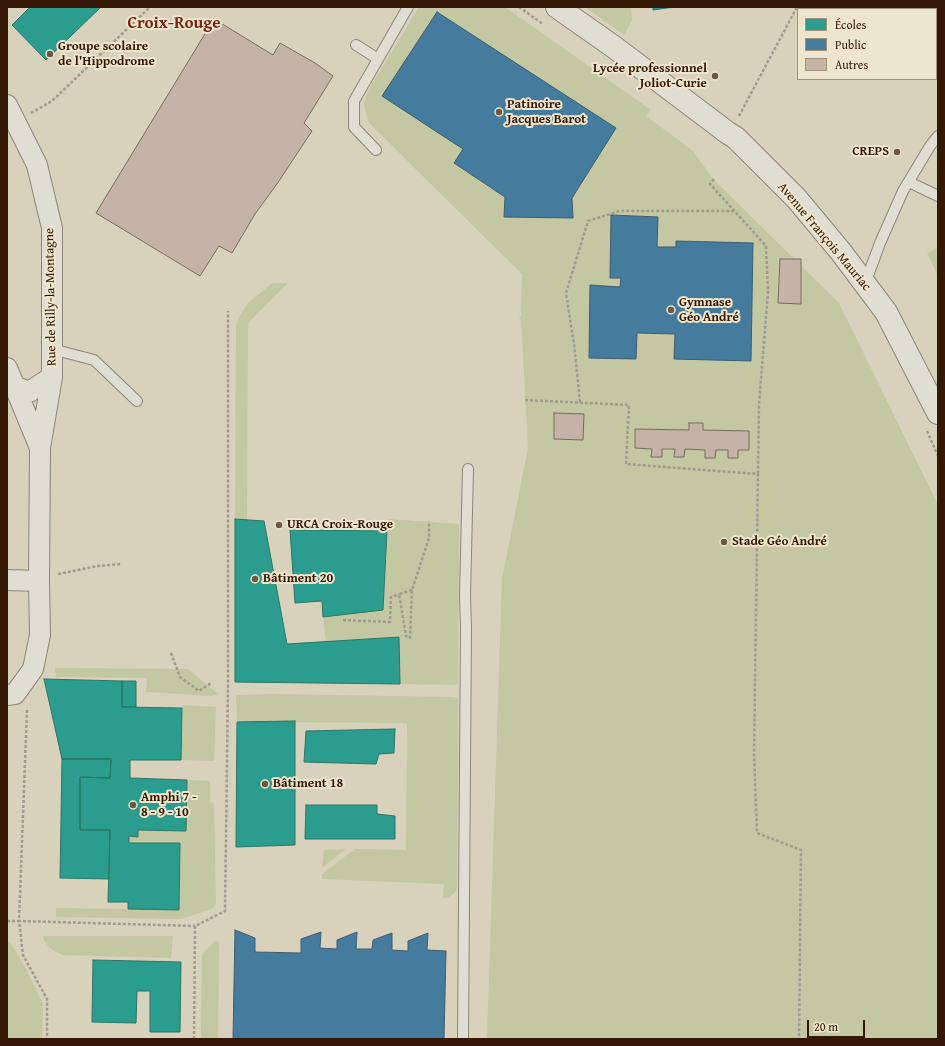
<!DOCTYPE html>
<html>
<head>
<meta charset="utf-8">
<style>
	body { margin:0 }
	#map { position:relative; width:945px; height:1046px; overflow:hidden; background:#d8d1bc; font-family:"Gentium Book Plus",serif }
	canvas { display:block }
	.frame { position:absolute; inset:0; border:8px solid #341705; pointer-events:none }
	.legend { position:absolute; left:797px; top:8px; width:140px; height:72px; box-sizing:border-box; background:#ede5cc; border:1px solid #a3937c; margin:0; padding:5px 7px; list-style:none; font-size:12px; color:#341705 }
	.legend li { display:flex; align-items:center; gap:8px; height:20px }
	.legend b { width:20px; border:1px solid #a3937c }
	.scale { position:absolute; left:807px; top:1020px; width:58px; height:18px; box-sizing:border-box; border:2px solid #341705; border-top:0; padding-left:5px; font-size:12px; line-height:14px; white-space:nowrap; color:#341705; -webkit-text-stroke:3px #ede5cc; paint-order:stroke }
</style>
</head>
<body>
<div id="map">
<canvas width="945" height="1046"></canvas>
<div class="frame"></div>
<ul class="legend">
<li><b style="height:11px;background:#2a9d8f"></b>Écoles</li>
<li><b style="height:11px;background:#457b9d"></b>Public</li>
<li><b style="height:11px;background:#c5b3a8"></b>Autres</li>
</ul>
<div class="scale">20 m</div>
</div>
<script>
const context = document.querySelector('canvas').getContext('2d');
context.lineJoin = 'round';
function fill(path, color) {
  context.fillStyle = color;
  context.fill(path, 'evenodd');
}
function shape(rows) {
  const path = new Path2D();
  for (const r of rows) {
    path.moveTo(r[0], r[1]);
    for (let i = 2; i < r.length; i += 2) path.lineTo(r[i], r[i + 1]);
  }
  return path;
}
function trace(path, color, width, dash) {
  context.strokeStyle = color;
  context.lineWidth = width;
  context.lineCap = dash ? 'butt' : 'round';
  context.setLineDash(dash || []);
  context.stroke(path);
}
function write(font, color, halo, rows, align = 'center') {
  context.font = font + ' "Gentium Book Plus",serif';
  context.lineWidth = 4;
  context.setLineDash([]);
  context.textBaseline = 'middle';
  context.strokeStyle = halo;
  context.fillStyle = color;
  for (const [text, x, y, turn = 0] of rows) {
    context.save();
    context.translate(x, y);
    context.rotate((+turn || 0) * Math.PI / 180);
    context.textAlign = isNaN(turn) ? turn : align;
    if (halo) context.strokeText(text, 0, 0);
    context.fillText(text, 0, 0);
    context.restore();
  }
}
fill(shape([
	[419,7,505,7,651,110,646,116,692,150,714,180,839,303,938,505,938,1039,487,1039,502,579,528,448,521,320,519,318,521,316,522,274,369,123,365,110,364,102,369,89],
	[585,7,631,7,632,20,624,35],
	[937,248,938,249,938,276,927,253],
	[272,283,288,283,253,318,249,323,248,331,247,519,235,519,236,325,240,315,248,303],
	[388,519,459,524,458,683,455,685,400,684,399,637,326,641,323,617,383,610],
	[55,668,188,669,218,694,211,696,146,692,147,678,56,677],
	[273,694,454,697,458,699,457,887,456,891,452,895,447,898,443,898,444,884,322,879,322,874,355,849,406,850,407,723,237,722,236,695],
	[182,705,216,707,214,761,181,760],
	[187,780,210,781,210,802,213,803,214,802,216,904,212,909,181,919,56,917,56,908,179,910,180,844,129,843,129,836,138,837,138,830,185,831],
	[346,849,322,868,324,850],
	[43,936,173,936,171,958,63,955,54,951,48,946,43,939],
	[7,940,12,945,27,971,42,1002,43,1012,42,1039,7,1039],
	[216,940,219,943,218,1039,201,1039,202,954]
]), '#c3c7a2');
const schools = shape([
	[30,7,101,7,46,60,12,25,30,7],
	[653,7,674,7,653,10,653,7],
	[235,519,264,521,287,644,399,637,400,684,235,682,235,519],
	[290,530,387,531,383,610,323,617,322,601,295,603,290,530],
	[44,679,122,681,122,707,182,708,181,760,130,760,130,778,187,780,186,831,138,830,138,837,129,836,129,843,180,843,179,910,128,909,128,902,108,902,110,830,80,830,80,777,110,778,111,759,62,759,44,679],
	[122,681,136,681,136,707,122,707,122,681],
	[295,721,295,845,236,847,237,722,295,721],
	[395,729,394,753,379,754,376,764,304,762,306,731,395,729],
	[62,759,111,759,110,778,80,777,80,830,110,830,109,879,60,878,62,759],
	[306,805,377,805,377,814,395,816,395,839,305,839,306,805],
	[93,960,181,962,180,1032,150,1032,150,991,137,991,136,1023,92,1022,93,960]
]);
fill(schools, '#2a9d8f');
trace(schools, '#2d7566', 1);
const public = shape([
	[437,12,616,128,572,198,573,218,504,217,505,197,454,163,463,149,382,96,437,12],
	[611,215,658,217,657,247,676,247,676,241,753,243,751,361,674,359,675,334,637,333,636,359,589,358,590,285,620,287,621,278,610,278,611,215],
	[235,930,255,938,255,952,301,953,301,939,321,932,320,948,337,949,337,940,357,932,356,949,372,949,373,940,392,933,392,950,408,951,408,941,428,933,427,950,446,951,444,1039,233,1039,235,930]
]);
fill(public, '#457b9d');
trace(public, '#405d6f', 1);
const building = shape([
	[214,19,273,55,280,43,315,63,333,76,304,123,312,131,277,184,255,214,232,253,219,246,200,276,96,213,214,19],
	[780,259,801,259,801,304,778,303,780,259],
	[554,413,584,414,583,440,554,439,554,413],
	[689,423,703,423,703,430,749,431,749,450,738,450,738,458,728,458,728,450,716,450,715,458,705,458,705,450,685,449,684,457,674,457,675,449,662,449,662,457,651,457,652,449,635,448,635,429,689,430,689,423]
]);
fill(building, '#c5b3a8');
trace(building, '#766d60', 1);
const service = shape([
	[356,45,378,59],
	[376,150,354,127,354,101,408,7],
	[909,182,938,196],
	[863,283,869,273,880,243,903,191,930,146,938,136],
	[52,349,94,360,137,401],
	[463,1039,466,628,465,596,468,469]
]);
const minor = shape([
	[7,105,37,165,52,228,52,377,40,448,39,581,7,580],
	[7,368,40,448],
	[14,386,29,392,52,377],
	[7,695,15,694,33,669,40,635,39,581]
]);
const tertiary = shape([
	[557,7,614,47,728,133,736,138,796,198,841,252,886,312,938,413]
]);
trace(service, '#8d8678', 12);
trace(minor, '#8d8678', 22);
trace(tertiary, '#8d8678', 24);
trace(shape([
	[519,7,543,24],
	[31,113,52,101,150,7],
	[739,116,797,7],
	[714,179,710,184,766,246,768,292,759,404,758,474],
	[525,400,629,405,626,464,758,474,754,754,757,833,801,850,799,1039],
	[580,402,574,344,566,293,588,221,620,211,734,211],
	[927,431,938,456],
	[58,574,98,566,121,564],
	[412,590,399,594,406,636,410,638,412,590,429,538,429,521],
	[343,620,390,622,391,597,399,594],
	[171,653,180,677,199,691,211,683],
	[27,710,19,921,195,926],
	[7,921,19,921,23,955,47,999,47,1039],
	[194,1039,195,926,225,911,228,688,228,311]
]), '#a09b91', 2.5, [3, 2]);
trace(service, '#e0ddd3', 10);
trace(minor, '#e0ddd3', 20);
trace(tertiary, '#e0ddd3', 22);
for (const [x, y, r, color] of [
	[50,54,4,"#6d5845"],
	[715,76,4,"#6d5845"],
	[499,112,4,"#6d5845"],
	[897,152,4,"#6d5845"],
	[671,310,4,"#6d5845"],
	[279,525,4,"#6d5845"],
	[724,542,4,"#6d5845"],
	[255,579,4,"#6d5845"],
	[265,784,4,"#6d5845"],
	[133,805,4,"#6d5845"]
]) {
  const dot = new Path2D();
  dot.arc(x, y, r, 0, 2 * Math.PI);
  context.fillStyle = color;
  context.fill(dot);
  trace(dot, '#ede5cc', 1.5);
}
write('bold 13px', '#341705', '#ede5cc', [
	["Groupe scolaire",58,47],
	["de l'Hippodrome",58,62],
	["Lycée professionnel",707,69,"right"],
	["Joliot-Curie",707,84,"right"],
	["Patinoire",507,105],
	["Jacques Barot",507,120],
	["CREPS",889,152,"right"],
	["Gymnase",679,303],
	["Géo André",679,318],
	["URCA Croix-Rouge",287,525],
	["Stade Géo André",732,542],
	["Bâtiment 20",263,579],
	["Bâtiment 18",273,784],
	["Amphi 7 -",141,798],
	["8 - 9 - 10",141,813]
], 'left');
write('13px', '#341705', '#ede5cc', [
	["Avenue François Mauriac",824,237,50],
	["Rue de Rilly-la-Montagne",51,297,-91]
]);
write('bold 17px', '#7a1f14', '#ede5cc', [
	["Croix-Rouge",174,24]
]);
</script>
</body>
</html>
